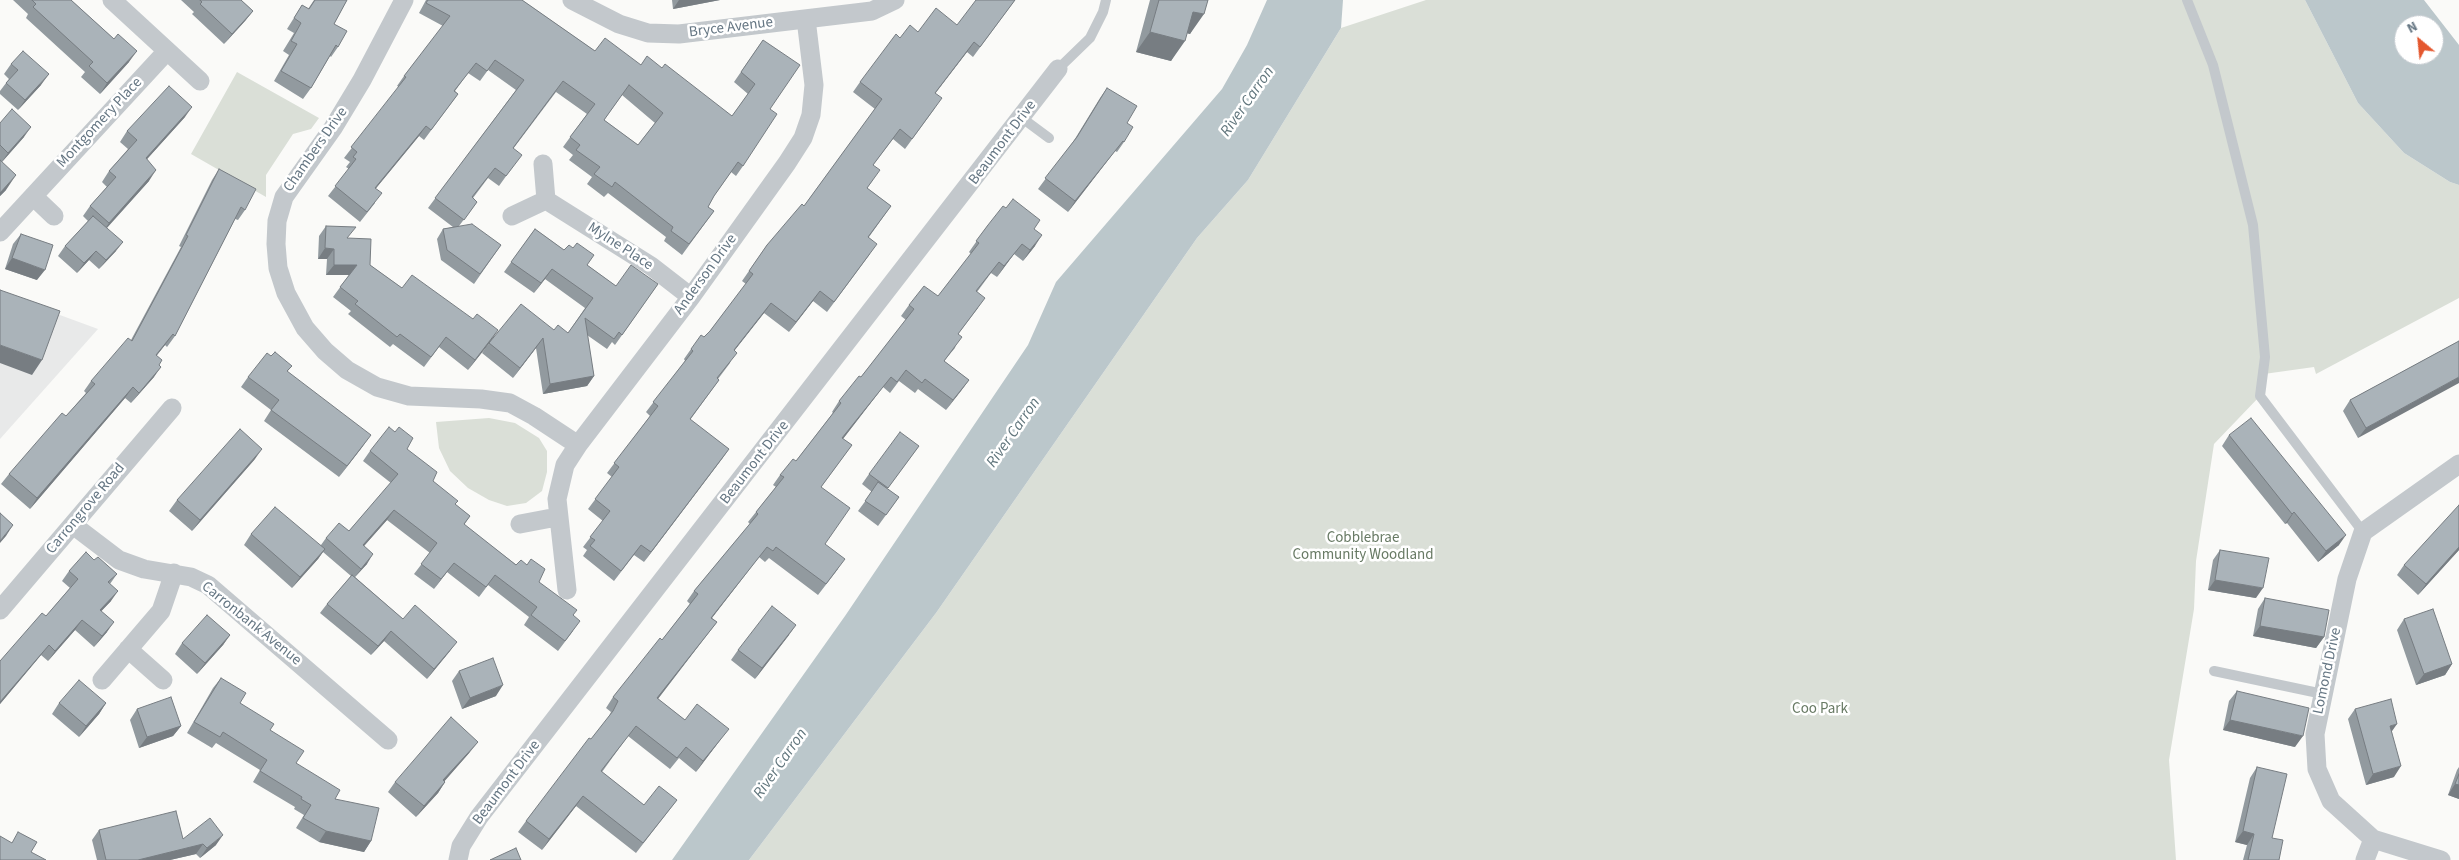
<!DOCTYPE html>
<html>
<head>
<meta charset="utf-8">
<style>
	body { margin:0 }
	#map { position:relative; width:2459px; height:860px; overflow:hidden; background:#fafaf8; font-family:"Source Sans 3",sans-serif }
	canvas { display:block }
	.north { position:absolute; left:2394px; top:15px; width:50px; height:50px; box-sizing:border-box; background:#fff; border:1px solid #c1c8cd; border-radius:50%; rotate:332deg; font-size:14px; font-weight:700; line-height:20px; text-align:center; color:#657683 }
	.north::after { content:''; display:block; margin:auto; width:18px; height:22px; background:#e4572e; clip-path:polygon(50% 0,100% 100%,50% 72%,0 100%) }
</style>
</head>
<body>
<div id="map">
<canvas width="2459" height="860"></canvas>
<div class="north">N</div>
</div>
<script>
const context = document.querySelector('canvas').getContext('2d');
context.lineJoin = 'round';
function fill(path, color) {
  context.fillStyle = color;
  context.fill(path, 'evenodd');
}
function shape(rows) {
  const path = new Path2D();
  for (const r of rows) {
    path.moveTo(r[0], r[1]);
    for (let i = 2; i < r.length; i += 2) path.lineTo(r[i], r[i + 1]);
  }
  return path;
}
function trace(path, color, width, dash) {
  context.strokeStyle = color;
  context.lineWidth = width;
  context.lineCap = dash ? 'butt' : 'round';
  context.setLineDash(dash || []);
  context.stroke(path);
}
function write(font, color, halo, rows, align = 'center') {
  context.font = font + ' "Source Sans 3",sans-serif';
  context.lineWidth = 5;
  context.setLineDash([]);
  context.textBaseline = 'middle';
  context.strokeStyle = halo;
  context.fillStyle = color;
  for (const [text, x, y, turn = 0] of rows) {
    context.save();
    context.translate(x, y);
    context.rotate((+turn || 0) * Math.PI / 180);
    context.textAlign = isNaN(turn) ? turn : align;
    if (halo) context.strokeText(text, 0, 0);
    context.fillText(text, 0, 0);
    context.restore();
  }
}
fill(shape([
	[0,293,98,329,0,439]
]), '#e8e9e9');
fill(shape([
	[1426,0,2305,0,2358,103,2404,153,2450,182,2459,185,2459,298,2316,374,2314,367,2264,374,2260,396,2214,444,2196,561,2194,609,2169,760,2176,860,749,860,936,613,1197,238,1248,180,1341,28],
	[237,72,319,118,311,129,293,134,266,175,266,197,191,154],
	[489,418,515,423,539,438,547,451,547,472,542,491,526,503,507,506,489,500,468,488,450,471,439,448,436,422]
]), '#dadfd7');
fill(shape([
	[1267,0,1343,0,1341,28,1248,180,1197,238,936,613,749,860,672,860,845,616,1028,345,1056,282,1222,89,1247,45],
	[2305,0,2424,0,2459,45,2459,185,2450,182,2404,153,2358,103],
	[2404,25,2434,25,2434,55,2404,55]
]), '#bbc7cb');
trace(shape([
	[2187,0,2213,65,2253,225,2265,357,2260,396,2363,532],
	[1058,69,1090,38,1103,12,1106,0],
	[1022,118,1049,138],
	[2214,671,2323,694]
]), '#c3c8cc', 10);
trace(shape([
	[112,0,200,81],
	[404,0,362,80,333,128,284,197,277,221,276,244,278,268,286,293,305,328,325,351,347,370,377,387,409,396,481,399,510,403,534,416,578,445],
	[572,0,619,24,648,33,679,34,872,11,895,0],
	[33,196,54,216],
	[546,200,651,266,691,297],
	[512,216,546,200,543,164],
	[0,232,167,51],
	[520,524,557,517],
	[73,525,119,560,144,569,191,577,208,585,388,740],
	[567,590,557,499,565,465,578,445,691,297,787,163,803,138,811,115,814,85,806,19],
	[0,610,172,408],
	[128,649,163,680],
	[102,680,161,611,174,573],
	[458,860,461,846,479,817,1058,69],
	[2365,860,2373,839],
	[2441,860,2373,839,2331,801,2317,769,2315,734,2347,579,2363,532,2459,464]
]), '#c3c8cc', 19);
fill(shape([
	[13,0,71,0,114,39,129,62,100,94,81,77,85,72,26,18,28,14],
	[181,0,241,0,253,11,245,21,224,44,192,14,194,12],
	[314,0,347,0,334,24,338,47,331,57,330,56,311,88,303,99,274,81,289,55,283,51,294,33,287,29,302,5,308,9],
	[426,0,522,0,595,51,641,65,662,68,732,116,748,94,734,82,763,40,770,109,743,166,736,176,731,172,714,196,708,207,714,211,682,255,664,241,666,237,608,193,604,197,587,184,592,177,569,160,573,155,563,147,587,114,556,92,513,149,514,165,499,186,488,178,473,198,477,202,459,226,501,245,474,284,441,260,437,239,443,229,453,227,428,208,516,90,488,70,480,81,468,73,455,91,458,94,424,140,419,136,376,188,375,203,360,222,328,196,349,169,346,167,350,162,344,158,399,87,397,86,404,76,443,26,419,13],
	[622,95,655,123,638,145,604,120],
	[672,0,720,0,673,9],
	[1015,0,973,57,967,52,935,93,935,108,905,149,893,139,873,165,873,180,867,188,891,206,869,237,870,254,827,312,813,301,789,332,764,313,734,351,730,363,718,379,719,380,690,420,729,449,644,562,634,555,614,581,583,556,587,550,583,547,603,521,588,509,612,477,607,473,650,416,646,412,685,361,684,359,691,349,710,331,746,284,742,281,767,245,804,206,875,109,853,92,860,82,900,38,918,32,957,25],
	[1150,0,1208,0,1190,34,1187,33,1171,61,1136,52],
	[11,64,41,85,18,110,0,94,0,91,9,79,4,74],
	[1107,88,1127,123,1124,142,1117,152,1115,151,1068,212,1038,189,1073,142,1100,98],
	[185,117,147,159,149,181,107,228,116,251,99,269,89,260,77,273,58,256,65,246,88,221,83,216,90,206,107,187,102,182,109,171,128,149,120,142,127,131],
	[0,123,24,137,2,162,6,190,0,196],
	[219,169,245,210,238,220,235,219,175,336,167,347,165,345,157,355,154,377,131,403,125,398,30,509,1,484,9,474,66,416,86,393,84,391,91,381,131,340,181,247,179,246,212,180],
	[988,225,1034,229,1035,246,1023,261,1014,254,997,277,991,273,977,292,978,308,958,334,955,348,944,361,969,380,946,410,918,389,915,393,899,381,890,393,883,387,843,439,852,445,821,487,825,544,838,569,818,595,769,558,765,562,759,557,712,618,717,622,658,699,685,720,721,739,696,772,679,758,670,769,628,736,602,772,644,805,677,800,636,853,576,806,542,850,518,832,526,821,608,718,611,712,606,708,613,697,662,640,690,604,687,601,694,591,750,524,748,522,776,487,773,485,780,475,796,461,833,413,832,412,839,401,861,377,906,320,901,316,909,305,938,296,971,254,969,252],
	[326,226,347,238,370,265,402,288,491,341,468,370,439,347,424,367,393,344,390,347,348,314,351,311,333,297,349,275,326,275,327,259,318,259,319,236],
	[535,229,564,250,587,265,616,286,658,284,615,345,612,342,607,349,587,335,594,376,587,386,543,394,536,348,513,378,482,353,489,343,554,330,568,333,585,308,545,279,534,293,504,272],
	[21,234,37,280,5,269,13,244],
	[2459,341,2358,438,2343,411,2350,400],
	[271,356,292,366,287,372,363,446,339,477,264,421,271,410,241,387,248,377],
	[2229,435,2339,545,2318,562,2287,523,2285,524,2222,446],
	[919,446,887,489,899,497,878,526,858,511,872,492,862,484,869,474],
	[407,449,433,481,455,504,470,516,464,525,539,582,573,615,573,631,558,651,524,625,529,617,488,585,479,597,447,572,434,589,414,574,430,553,387,520,364,546,367,564,355,577,403,619,450,651,427,679,384,641,371,655,320,613,327,604,351,576,323,552,318,559,292,588,244,545,251,534,321,545,326,538,349,531,391,483,363,461,370,451],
	[255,459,192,531,169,511,177,500],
	[2220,550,2256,598,2208,590,2213,560],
	[2459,550,2418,595,2397,575,2404,565],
	[94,560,117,574,110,584,111,601,101,611,107,632,94,647,75,630,48,661,41,655,0,704,0,661,46,616,70,588,62,581,69,571],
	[2265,598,2324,637,2316,648,2253,636,2258,609],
	[2404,619,2452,664,2445,675,2416,685,2397,630],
	[230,635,223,645,197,674,175,654,182,643],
	[789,635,755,679,731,660,738,650],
	[459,671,496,696,462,709,452,681],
	[221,678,240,703,270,730,296,763,335,799,371,841,364,852,319,842,296,828,304,815,294,809,295,807,253,782,260,770,216,743,212,748,187,733,213,688],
	[2237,691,2295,747,2223,730,2229,701],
	[59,703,106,703,99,714,79,737,52,714],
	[137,709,181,726,173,736,139,748,130,720],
	[2355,709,2392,732,2394,777,2366,785,2348,719],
	[470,752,444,781,445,782,438,793,416,817,388,792,395,782],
	[2257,767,2272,838,2279,860,2243,860,2247,845,2235,842,2250,778],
	[2459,767,2459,799,2448,795,2457,770],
	[99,830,183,839,216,845,200,858,196,854,170,860,97,860,92,840]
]), '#929a9f');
fill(shape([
	[679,0,720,0,673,9],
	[253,11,245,21,224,44,232,34],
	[1193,12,1204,14,1190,34,1179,31],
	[1150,32,1185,41,1171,61,1136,52],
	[974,42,967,52,928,103,935,93],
	[137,51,129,62,100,94,107,83],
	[49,74,41,85,18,110,25,100],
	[192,107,185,117,139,168,146,158],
	[426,126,419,136,368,198,375,188],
	[31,127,24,137,1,163,8,153],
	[1123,141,1115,151,1068,212,1075,201],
	[156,170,149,181,102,233,109,223],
	[16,175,6,190,0,196,0,193],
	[1042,235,1035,246,1023,261,1030,250],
	[123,242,116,251,99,269,106,260],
	[1022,244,1014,254,997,277,1004,266],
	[325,248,334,249,327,259,318,259],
	[96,251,89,260,77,273,84,263],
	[12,258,45,270,37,280,5,269],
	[334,265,357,265,350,275,326,275],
	[552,269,545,279,534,293,541,283],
	[820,291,813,301,789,332,796,322],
	[771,303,764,313,727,360,734,350],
	[498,330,491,341,468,370,475,360],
	[173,334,165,345,149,365,156,355],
	[543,338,536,348,513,378,520,368],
	[0,345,42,360,32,375,0,363],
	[161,367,154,377,131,403,139,393],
	[594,376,587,386,543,394,550,384],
	[891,377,883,387,835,449,842,438],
	[2459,377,2459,383,2358,438,2366,428],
	[969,380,961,391,946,410,953,400],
	[133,387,125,398,30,509,37,498],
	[371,435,363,446,339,477,347,466],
	[262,449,255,459,192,531,200,520],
	[729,449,722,459,644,562,651,552],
	[394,510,387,520,356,555,363,545],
	[2294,512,2287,523,2285,524,2292,514],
	[13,525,6,536,0,543,0,541],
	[2346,535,2339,545,2318,562,2326,551],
	[767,547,759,557,704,628,711,618],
	[2459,547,2459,550,2418,595,2426,584],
	[325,549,318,559,292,588,300,577],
	[373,554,367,564,354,578,361,569],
	[454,563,447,572,434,589,441,579],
	[2215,580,2263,588,2256,598,2208,590],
	[118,591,111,601,93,620,100,610],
	[82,620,75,630,48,661,55,651],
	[114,622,107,632,94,647,102,636],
	[717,622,709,632,650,709,657,698],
	[796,625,789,635,755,679,762,668],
	[2260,626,2324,637,2316,648,2253,636],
	[391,631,384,641,371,655,378,646],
	[230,635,223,645,197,674,205,663],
	[457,642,450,651,427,679,434,669],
	[49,645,41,655,0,704,0,702],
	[2452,664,2445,675,2416,685,2424,674],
	[503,685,496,696,462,709,470,698],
	[106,703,99,714,79,737,86,726],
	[2230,720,2303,736,2295,747,2223,730],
	[2397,724,2390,734,2390,726],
	[181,726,173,736,139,748,147,737],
	[729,729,721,739,696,772,703,761],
	[478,742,470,752,436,791,443,780],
	[2401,766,2394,777,2366,785,2373,774],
	[445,782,438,793,416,817,424,806],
	[2455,784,2459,785,2459,799,2448,795],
	[583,796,576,806,542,850,549,839],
	[326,831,371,841,364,852,319,842],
	[2243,831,2254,834,2247,845,2235,842],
	[223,835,216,845,200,858,207,848],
	[203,844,196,854,170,860,138,860]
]), '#777d82');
const building = shape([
	[32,0,71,0,114,39,118,34,137,51,107,83,89,66,93,62,33,7,36,4,32,0],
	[200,0,241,0,253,11,232,34,200,4,202,2,200,0],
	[315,0,347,0,334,24,347,31,338,47,336,45,311,88,281,71,297,44,291,41,301,23,294,18,302,5,309,9,315,0],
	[428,0,522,0,595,51,605,38,641,65,647,56,662,68,665,64,732,116,755,84,741,72,763,40,800,65,770,109,777,114,743,166,738,162,714,196,708,207,714,211,689,244,671,231,673,227,615,182,612,187,594,174,600,167,576,150,580,145,570,137,595,104,563,81,513,148,522,155,506,176,495,168,472,197,477,202,464,220,435,198,524,80,495,60,487,71,476,63,454,91,458,94,431,130,426,126,375,188,382,193,367,212,335,186,356,159,353,157,357,152,351,147,406,77,404,76,450,16,426,3,428,0],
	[629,85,663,113,638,145,604,120,629,85],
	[976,0,1015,0,980,47,974,42,935,93,942,98,912,139,900,129,873,165,880,170,867,188,891,206,868,237,877,244,834,302,820,291,796,322,771,303,734,350,737,353,717,378,719,380,690,419,729,449,651,552,641,545,621,571,590,546,595,540,590,537,610,511,595,499,619,467,614,463,658,406,653,402,693,351,691,349,701,335,704,337,710,331,753,274,749,271,767,245,802,204,804,206,882,99,860,82,896,34,900,38,910,25,918,32,936,8,957,25,976,0],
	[1159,0,1208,0,1204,14,1193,12,1185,41,1150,32,1159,0],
	[23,51,49,74,25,100,6,83,18,70,11,64,23,51],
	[169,86,192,107,146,158,156,170,109,223,90,206,116,177,109,171,137,140,127,131,169,86],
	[1107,88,1137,106,1127,123,1133,127,1124,142,1123,141,1075,201,1045,178,1077,137,1107,88],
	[12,109,31,127,8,153,0,145,0,123,12,109],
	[0,160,16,175,0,193,0,160],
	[219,169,256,189,245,210,241,207,175,336,173,334,156,355,162,360,159,365,161,367,139,393,133,387,37,498,9,474,62,413,66,416,95,384,91,381,128,338,132,341,188,236,186,235,219,169],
	[1013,199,1040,220,1034,229,1042,235,1030,250,1022,244,1004,266,999,262,976,291,985,298,958,334,962,337,944,361,969,380,953,400,925,379,922,383,906,370,897,382,891,377,842,438,852,445,821,487,850,508,825,544,845,559,826,584,776,547,773,551,767,547,711,618,717,622,657,698,685,720,697,704,729,729,703,761,686,747,677,758,636,726,601,771,644,805,659,786,677,800,643,843,583,796,549,839,526,821,589,738,591,739,613,711,618,701,613,697,660,638,662,640,698,594,694,591,758,514,756,512,784,477,780,475,793,459,796,461,841,403,839,401,859,376,861,377,914,309,909,305,924,286,938,296,979,243,976,241,988,225,1003,206,1006,208,1013,199],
	[93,216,123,242,106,260,96,251,84,263,65,246,93,216],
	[472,224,501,245,480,274,447,250,443,229,472,224],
	[326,226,356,227,347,238,371,239,370,265,402,288,412,275,473,319,477,314,498,330,475,360,446,337,431,357,400,334,397,337,355,304,358,301,340,287,357,265,334,265,334,249,325,248,326,226],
	[535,229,564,250,569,245,573,248,577,243,594,255,587,265,616,286,631,265,658,284,622,335,619,332,614,339,585,318,594,376,550,384,543,338,520,368,489,343,521,304,554,330,558,325,568,333,593,298,552,269,541,283,511,262,535,229],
	[21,234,53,245,45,270,12,258,21,234],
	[0,290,60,311,42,360,0,345,0,290],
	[2459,341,2459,377,2366,428,2350,400,2459,341],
	[275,352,292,366,287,371,371,435,347,466,271,410,279,400,248,377,267,353,271,356,275,352],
	[2251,418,2346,535,2326,551,2294,512,2292,514,2229,435,2251,418],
	[389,427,395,432,399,427,413,438,407,449,437,472,433,481,458,501,455,504,470,516,464,524,516,565,521,560,527,565,531,559,545,569,539,582,577,610,573,615,580,621,565,641,531,615,537,607,495,575,486,587,454,563,441,579,421,564,437,543,394,510,363,545,373,554,361,569,326,538,339,523,349,531,398,474,370,451,389,427],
	[240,429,262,449,200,520,177,500,240,429],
	[900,432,919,446,888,488,869,474,900,432],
	[878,482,899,497,886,515,865,501,878,482],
	[2459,505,2459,547,2426,584,2404,565,2459,505],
	[275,507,325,549,300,577,251,534,275,507],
	[0,513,13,525,0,541,0,513],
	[2220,550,2269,558,2263,588,2215,580,2220,550],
	[86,552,94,560,98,557,117,574,108,582,118,591,100,610,114,622,102,636,82,620,55,651,49,645,0,702,0,661,42,613,46,616,78,579,69,571,86,552],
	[352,575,403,619,415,605,457,642,434,669,391,631,378,646,327,604,352,575],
	[2265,598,2329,610,2324,637,2260,626,2265,598],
	[772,606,796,625,762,668,738,650,772,606],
	[2433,609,2452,664,2424,674,2404,619,2433,609],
	[207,615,230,635,205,663,182,643,207,615],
	[493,658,503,685,470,698,459,671,493,658],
	[221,678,246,693,240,703,274,724,270,730,304,751,296,763,340,790,335,799,379,808,371,841,326,831,303,818,311,805,301,799,302,797,260,771,267,760,223,732,220,737,194,722,221,678],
	[79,680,106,703,86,726,59,703,79,680],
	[2237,691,2309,708,2303,736,2230,720,2237,691],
	[171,697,181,726,147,737,137,709,171,697],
	[2391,699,2397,724,2390,726,2401,766,2373,774,2355,709,2391,699],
	[451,717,478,742,443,780,445,782,424,806,395,782,451,717],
	[2257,767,2287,774,2272,838,2283,840,2279,860,2248,860,2254,834,2243,831,2257,767],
	[2459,774,2459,785,2455,784,2459,774],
	[176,811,183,839,210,818,223,835,207,848,203,844,138,860,106,860,99,830,176,811],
	[18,832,37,842,31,852,46,860,0,860,0,836,12,843,18,832],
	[516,848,521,860,490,860,516,848]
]);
fill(building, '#aab3b9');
trace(building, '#777d82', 1);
write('15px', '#657683', '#fff', [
	["Bryce Avenue",731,28,-7],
	["Montgomery Place",100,123,-47],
	["Beaumont Drive",1003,143,-53],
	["Chambers Drive",316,150,-55],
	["Mylne Place",620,247,33],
	["Anderson Drive",706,275,-54],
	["Beaumont Drive",755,463,-52],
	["Carrongrove Road",86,509,-50],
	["Carronbank Avenue",251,624,39],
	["Lomond Drive",2328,671,-78],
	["Beaumont Drive",507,783,-53]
]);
write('15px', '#687a64', '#fff', [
	["Cobblebrae",1363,539],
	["Community Woodland",1363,556],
	["Coo Park",1820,710]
]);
write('italic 16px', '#60757c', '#fff', [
	["River Carron",1248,102,-55],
	["River Carron",1014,433,-55],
	["River Carron",781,764,-55]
]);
</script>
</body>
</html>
